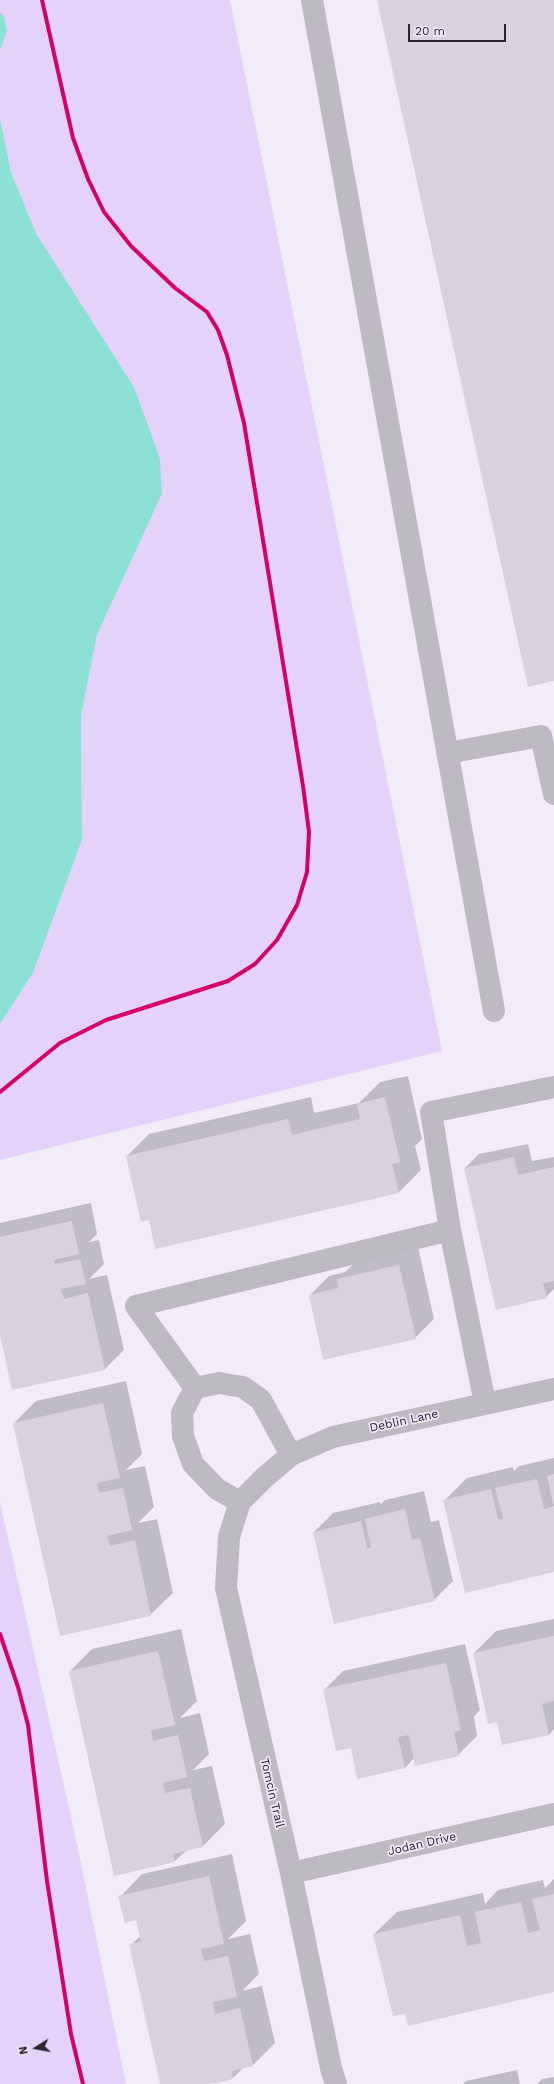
<!DOCTYPE html>
<html>
<head>
<meta charset="utf-8">
<style>
	body { margin:0 }
	#map { position:relative; width:554px; height:2084px; overflow:hidden; background:#f1ecf7; font-family:"Work Sans",sans-serif }
	canvas { display:block }
	.north { position:absolute; left:16px; top:2028px; width:40px; height:40px; -webkit-text-stroke:3px #f0e7fc; paint-order:stroke; rotate:259deg; font-size:11px; font-weight:700; line-height:16px; text-align:center; color:#2a2431 }
	.north::after { content:''; display:block; margin:auto; width:14px; height:18px; background:#2a2431; clip-path:polygon(50% 0,100% 100%,50% 72%,0 100%) }
	.scale { position:absolute; left:408px; top:24px; width:98px; height:18px; box-sizing:border-box; border:2px solid #2a2431; border-top:0; padding-left:5px; font-size:12px; line-height:14px; white-space:nowrap; color:#2a2431; -webkit-text-stroke:3px #f0e7fc; paint-order:stroke }
</style>
</head>
<body>
<div id="map">
<canvas width="554" height="2084"></canvas>
<div class="north">N</div>
<div class="scale">20 m</div>
</div>
<script>
const context = document.querySelector('canvas').getContext('2d');
context.lineJoin = 'round';
function fill(path, color) {
  context.fillStyle = color;
  context.fill(path, 'evenodd');
}
function shape(rows) {
  const path = new Path2D();
  for (const r of rows) {
    path.moveTo(r[0], r[1]);
    for (let i = 2; i < r.length; i += 2) path.lineTo(r[i], r[i + 1]);
  }
  return path;
}
function trace(path, color, width, dash) {
  context.strokeStyle = color;
  context.lineWidth = width;
  context.lineCap = dash ? 'butt' : 'round';
  context.setLineDash(dash || []);
  context.stroke(path);
}
function write(font, color, halo, rows, align = 'center') {
  context.font = font + ' "Work Sans",sans-serif';
  context.lineWidth = 3.5;
  context.setLineDash([]);
  context.textBaseline = 'middle';
  context.strokeStyle = halo;
  context.fillStyle = color;
  for (const [text, x, y, turn = 0] of rows) {
    context.save();
    context.translate(x, y);
    context.rotate((+turn || 0) * Math.PI / 180);
    context.textAlign = isNaN(turn) ? turn : align;
    if (halo) context.strokeText(text, 0, 0);
    context.fillText(text, 0, 0);
    context.restore();
  }
}
fill(shape([
	[0,0,230,0,442,1051,0,1160,0,1024,33,973,82,840,81,716,97,635,162,494,134,387,36,233,11,172,0,118,0,51,7,31,4,16,0,13],
	[0,1502,76,1839,126,2084,0,2084]
]), '#e4d2f9');
fill(shape([
	[0,13,4,16,7,31,0,51],
	[0,118,11,172,36,233,134,387,160,459,162,494,97,635,81,716,82,840,33,973,0,1024]
]), '#8ce1d4');
fill(shape([
	[408,1076,422,1139,415,1146,421,1170,399,1192,150,1219,127,1156,149,1134,311,1097,314,1113,359,1103,380,1082],
	[528,1144,532,1161,554,1157,554,1289,546,1297,465,1168,479,1154],
	[91,1203,97,1234,89,1242,99,1240,104,1264,89,1279,107,1275,124,1350,105,1369,13,1389,0,1331,0,1223],
	[418,1247,434,1319,415,1338,310,1295,329,1276,345,1272,357,1261],
	[126,1381,142,1454,126,1470,145,1466,154,1507,138,1523,157,1519,173,1593,150,1615,14,1423,36,1401],
	[554,1458,554,1571,444,1501,467,1478,513,1467,514,1471,519,1466],
	[424,1491,431,1522,439,1520,453,1581,434,1600,314,1532,333,1513,380,1502,380,1505,385,1500],
	[554,1619,554,1729,549,1735,498,1721,474,1653,496,1631],
	[181,1629,197,1701,180,1718,200,1713,209,1754,193,1770,212,1766,225,1824,203,1846,187,1850,175,1861,115,1875,70,1671,92,1649],
	[465,1644,480,1710,474,1716,477,1736,458,1755,414,1758,405,1768,352,1747,324,1690,343,1671],
	[232,1854,246,1921,228,1939,250,1934,259,1974,242,1991,262,1986,275,2043,252,2066,243,2068,233,2078,207,2084,161,2084,131,1945,141,1935,137,1919,120,1897,142,1874],
	[554,1879,554,1991,406,2012,374,1934,397,1912,483,1893,485,1904,498,1890,543,1880,545,1888],
	[517,2070,520,2084,463,2084,466,2081],
	[554,2077,554,2084,537,2084,542,2079]
]), '#0003');
fill(shape([
	[377,0,554,0,554,681,528,687],
	[385,1097,400,1162,392,1164,399,1193,155,1249,149,1220,141,1222,126,1156,288,1119,292,1135,360,1119,357,1104],
	[514,1157,518,1175,554,1167,554,1281,543,1283,547,1298,496,1310,464,1168],
	[72,1221,79,1254,54,1260,55,1264,80,1259,86,1284,61,1289,64,1299,88,1293,105,1370,12,1390,0,1335,0,1237],
	[399,1265,416,1339,323,1360,309,1295,338,1288,337,1279],
	[103,1403,120,1478,97,1483,99,1493,123,1488,132,1530,107,1536,110,1546,135,1540,151,1616,60,1636,13,1423],
	[554,1474,554,1504,553,1504,547,1476],
	[537,1479,544,1509,554,1506,554,1572,465,1593,443,1500,491,1489,498,1519,503,1519,495,1488],
	[405,1509,412,1540,420,1538,435,1601,334,1624,313,1532,361,1521,367,1548,371,1547,365,1519],
	[554,1636,554,1701,542,1704,549,1735,502,1745,497,1722,488,1724,473,1653],
	[158,1651,175,1725,151,1730,153,1741,178,1735,187,1777,163,1783,165,1793,190,1788,203,1847,173,1854,175,1862,114,1876,69,1671],
	[446,1663,461,1730,454,1732,459,1756,415,1766,409,1735,398,1737,405,1768,357,1779,351,1748,336,1751,323,1689],
	[209,1876,224,1944,201,1949,204,1961,228,1956,237,1997,213,2002,215,2014,240,2008,253,2066,232,2071,233,2079,211,2084,160,2084,129,1944,141,1942,136,1920,125,1923,118,1896],
	[554,1894,554,1992,408,2026,405,2014,393,2016,373,1934,460,1915,467,1946,481,1943,475,1912,521,1902,528,1933,540,1930,532,1899]
]), '#d8d2de');
trace(shape([
	[312,0,494,1011],
	[447,753,541,736,554,794],
	[450,1230,485,1403],
	[195,1388,136,1306,450,1230,431,1112,554,1087],
	[240,1502,217,1489,193,1464,183,1436,182,1413,195,1388,219,1383,243,1387,261,1400,291,1455],
	[291,1873,554,1814],
	[336,2084,331,2068,291,1873,226,1588,229,1537,240,1502,265,1477,291,1455,333,1437,554,1389]
]), '#bdbbc1', 22);
trace(shape([
	[0,1092,60,1043,106,1020,228,981,255,964,277,940,297,905,307,872,309,832,303,786,244,423,227,355,218,330,207,312,175,288,131,246,104,212,88,179,73,138,42,0],
	[0,1634,18,1687,28,1725,47,1881,71,2034,83,2084]
]), '#d6006c', 4);
write('12px', '#2a2431', '#f0e7fc', [
	["Deblin Lane",404,1421,-12],
	["Tomcin Trail",272,1793,77],
	["Jodan Drive",422,1844,-13]
]);
</script>
</body>
</html>
